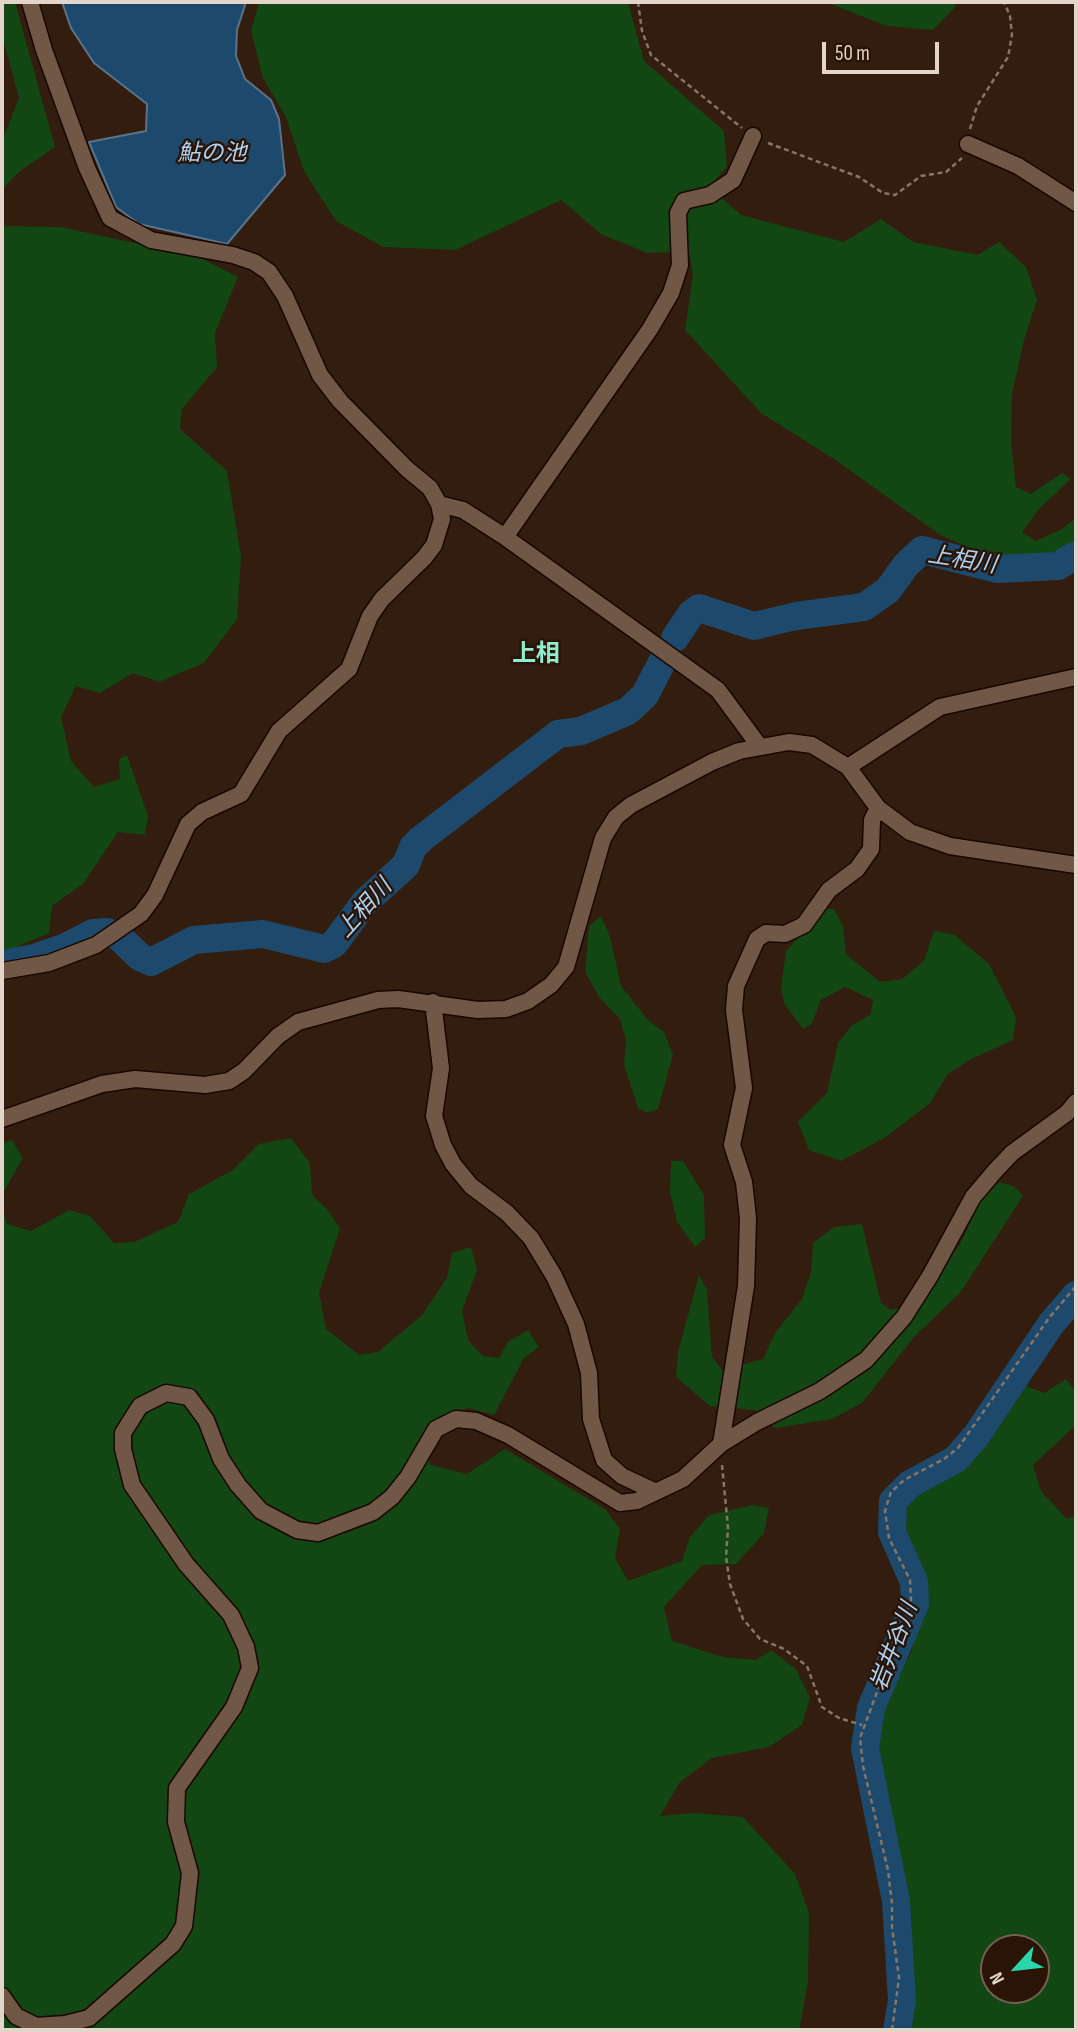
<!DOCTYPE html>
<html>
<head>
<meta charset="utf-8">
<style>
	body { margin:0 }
	#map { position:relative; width:1078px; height:2032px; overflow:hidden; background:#331d0e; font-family:"Sofia Sans Condensed",sans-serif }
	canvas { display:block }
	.frame { position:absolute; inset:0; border:4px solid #e4d5cb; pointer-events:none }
	.north { position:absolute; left:980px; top:1934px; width:70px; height:70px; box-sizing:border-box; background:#291405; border:2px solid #746154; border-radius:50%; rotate:243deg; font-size:19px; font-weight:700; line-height:28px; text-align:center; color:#e4d5cb }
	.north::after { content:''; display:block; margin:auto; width:24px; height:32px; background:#2ad5ac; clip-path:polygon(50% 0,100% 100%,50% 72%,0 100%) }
	.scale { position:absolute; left:822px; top:42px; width:117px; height:32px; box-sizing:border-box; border:4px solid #e4d5cb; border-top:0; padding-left:9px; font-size:21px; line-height:24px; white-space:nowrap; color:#e4d5cb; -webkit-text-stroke:5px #291405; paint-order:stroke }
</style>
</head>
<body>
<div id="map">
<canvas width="1078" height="2032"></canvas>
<div class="frame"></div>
<div class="north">N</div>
<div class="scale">50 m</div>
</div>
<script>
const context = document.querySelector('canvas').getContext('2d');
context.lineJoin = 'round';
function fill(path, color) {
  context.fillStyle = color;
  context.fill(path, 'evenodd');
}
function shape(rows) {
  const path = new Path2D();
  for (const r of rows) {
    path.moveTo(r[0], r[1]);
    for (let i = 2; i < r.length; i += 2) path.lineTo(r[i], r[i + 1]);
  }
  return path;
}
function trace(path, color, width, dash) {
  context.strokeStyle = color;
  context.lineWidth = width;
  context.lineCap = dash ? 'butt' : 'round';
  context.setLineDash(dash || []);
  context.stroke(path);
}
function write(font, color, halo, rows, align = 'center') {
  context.font = font + ' "Sofia Sans Condensed","Noto Sans JP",sans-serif';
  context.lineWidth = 5;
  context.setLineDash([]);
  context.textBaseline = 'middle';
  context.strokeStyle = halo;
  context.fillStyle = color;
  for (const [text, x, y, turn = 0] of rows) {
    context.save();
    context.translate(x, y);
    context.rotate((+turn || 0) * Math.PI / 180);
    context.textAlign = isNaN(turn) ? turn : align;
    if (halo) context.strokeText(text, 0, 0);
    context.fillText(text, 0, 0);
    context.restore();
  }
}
fill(shape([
	[2,2,15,2,55,147,19,172,2,189,2,141,19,98,2,35],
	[259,2,628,2,644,61,724,131,727,166,710,187,741,215,844,242,881,219,913,242,978,255,999,242,1026,267,1037,300,1024,340,1012,394,1011,441,1016,487,1031,494,1062,473,1071,479,1040,508,1022,532,1036,541,1062,529,1076,518,1076,545,1060,557,1026,561,982,553,940,535,834,459,761,413,685,330,693,275,689,252,647,253,601,234,561,200,455,250,383,247,336,221,304,171,286,117,263,78,251,31],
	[825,2,955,2,956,6,933,30,887,26],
	[2,226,61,227,199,257,238,277,215,333,217,367,182,409,180,429,227,471,241,556,237,619,204,663,159,682,133,673,100,693,76,686,61,717,71,761,94,787,120,779,119,759,127,755,148,816,145,835,118,832,83,884,52,906,49,933,2,953],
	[824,909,834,909,843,926,846,954,880,982,902,979,924,961,934,931,955,935,989,964,1016,1017,1013,1040,971,1059,948,1074,930,1103,886,1137,841,1161,809,1150,798,1122,827,1093,838,1043,851,1026,871,1014,873,1000,845,987,821,1000,811,1025,803,1029,784,1003,781,986,786,951],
	[601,916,610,936,621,986,648,1020,664,1032,673,1055,658,1109,648,1113,638,1108,624,1065,626,1040,620,1019,599,997,585,971,589,926],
	[291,1138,310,1163,312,1195,327,1209,340,1228,319,1293,326,1329,359,1355,378,1352,422,1315,447,1278,452,1253,471,1247,477,1270,462,1311,468,1340,483,1356,499,1358,508,1342,528,1330,539,1347,524,1358,494,1415,469,1408,441,1416,422,1443,431,1465,467,1474,505,1449,605,1509,620,1529,615,1558,628,1581,682,1561,690,1537,709,1515,753,1505,769,1508,764,1533,736,1564,702,1565,664,1607,672,1641,723,1657,756,1660,771,1650,796,1669,810,1698,802,1725,769,1747,712,1758,680,1782,660,1816,694,1813,743,1817,795,1874,809,1912,808,1982,799,2030,2,2030,2,1204,7,1224,31,1231,69,1210,90,1216,114,1243,134,1242,178,1222,189,1194,233,1170,259,1144],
	[12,1140,23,1158,2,1195,2,1143],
	[671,1161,683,1161,704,1195,705,1238,695,1247,677,1222,670,1192],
	[1000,1182,1014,1186,1023,1196,960,1293,914,1337,862,1403,832,1419,775,1428,755,1410,710,1406,676,1377,678,1352,699,1275,707,1290,712,1357,722,1370,763,1359,775,1333,802,1299,811,1272,813,1243,834,1227,862,1224,881,1303,891,1310,918,1304,960,1244,985,1191],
	[1066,1379,1076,1392,1075,1426,1033,1465,1041,1491,1067,1519,1076,1516,1076,2030,906,2030,909,1956,904,1883,881,1798,874,1754,878,1717,912,1650,926,1586,904,1541,901,1504,919,1485,963,1463,1021,1384,1044,1393],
	[994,1948,1036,1948,1036,1990,994,1990]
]), '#124613');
const water = shape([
	[62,2,246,2,237,30,236,56,245,79,271,100,279,119,285,175,227,244,139,224,116,207,89,142,146,131,147,104,94,63,71,28,62,2]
]);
fill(water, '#1d4a6c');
trace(water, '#597488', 2);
trace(shape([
	[675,638,691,614,699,608,754,626,796,616,864,607,888,590,906,565,922,550,997,569,1058,566,1076,555],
	[2,964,34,958,66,947,93,933,107,932,119,937,140,957,151,962,194,940,263,934,324,949,334,944,365,902,406,865,413,847,421,839,558,734,581,731,628,711,645,695,663,660],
	[897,2030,902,2001,896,1901,865,1748,871,1708,915,1604,914,1582,892,1532,893,1501,910,1484,956,1459,976,1436,1051,1324,1076,1295]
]), '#1d4a6c', 28);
const street = shape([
	[968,144,1018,166,1076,203],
	[439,504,463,510,505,537,718,690,760,747],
	[505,537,650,329,671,293,680,265,678,213,684,201,710,195,733,180,753,136],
	[848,767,940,707,1076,677],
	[2,971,49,963,96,945,141,914,155,895,188,824,202,812,241,794,279,731,349,669,370,616,382,599,424,558,434,545,442,519,439,504,430,488,407,469,340,401,320,375,285,296,269,272,254,262,233,255,151,240,110,218,87,168,44,50,30,2],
	[433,1002,441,1068,434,1116,443,1145,453,1164,471,1186,507,1213,531,1238,554,1276,576,1324,589,1373,591,1419,604,1460,622,1476,656,1492],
	[2,1119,102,1084,135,1079,205,1085,229,1081,244,1071,278,1036,298,1022,378,1000,398,999,478,1010,506,1009,528,1001,551,985,566,967,603,838,616,817,631,805,712,762,739,751,789,742,812,745,848,767,878,808,910,832,950,846,1076,865],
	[721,1444,746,1286,748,1218,744,1182,732,1145,744,1088,734,1010,736,986,757,939,766,933,785,934,804,925,829,890,857,869,871,849,872,820,878,808],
	[2,1996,16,2016,36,2026,65,2024,89,2018,173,1944,184,1926,190,1873,176,1822,177,1788,234,1707,250,1668,246,1647,231,1615,186,1564,132,1485,123,1449,123,1433,140,1406,166,1393,189,1397,206,1420,221,1459,238,1485,261,1511,297,1530,318,1533,373,1512,392,1497,408,1477,436,1429,456,1419,476,1421,508,1435,620,1503,637,1501,683,1479,721,1444,757,1422,820,1391,866,1360,904,1317,930,1276,973,1197,995,1171,1012,1153,1067,1113,1076,1102]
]);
trace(street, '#1a0600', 19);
trace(shape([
	[638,2,642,31,651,55,742,128],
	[970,129,977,106,1008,57,1012,35,1010,16,1004,2],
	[768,143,859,177,883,193,895,195,921,176,946,172,962,158],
	[722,1465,728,1528,726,1557,730,1584,743,1619,760,1639,784,1649,807,1666,822,1707,839,1718,862,1725],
	[892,2030,899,1978,892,1927,892,1904,888,1870,863,1766,860,1738,911,1600,910,1580,889,1538,885,1511,891,1492,904,1480,944,1459,958,1448,1049,1318,1076,1286]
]), '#877568', 2.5, [5, 3.5]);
trace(street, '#705746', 16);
write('italic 23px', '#abd2f4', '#291405', [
	["鮎の池",212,154],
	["上相川",962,561,9],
	["上相川",365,909,-48],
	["岩井谷川",895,1647,-69]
]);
write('bold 24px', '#90eed0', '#291405', [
	["上相",536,655]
]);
</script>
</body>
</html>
